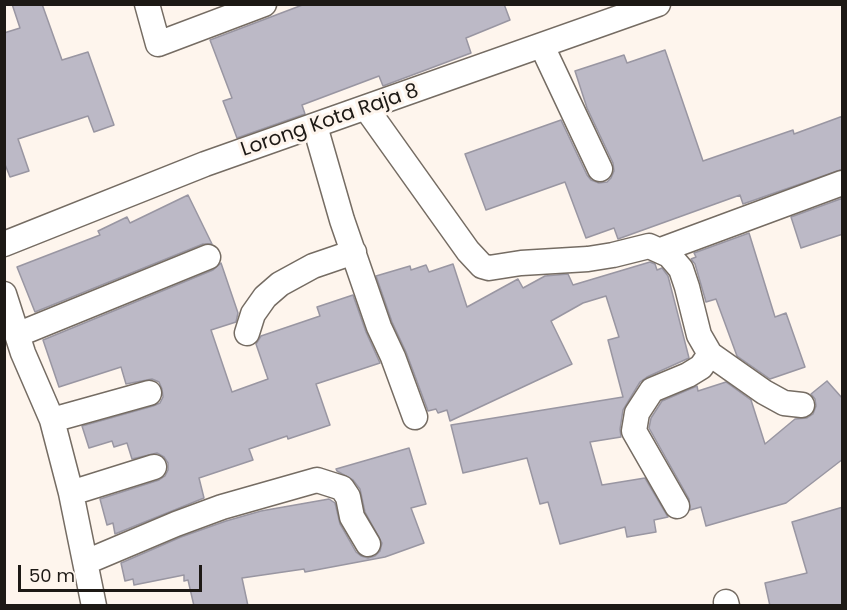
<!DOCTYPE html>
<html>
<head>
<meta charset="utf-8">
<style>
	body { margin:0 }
	#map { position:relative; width:847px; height:610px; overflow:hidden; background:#fef5ed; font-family:Poppins,sans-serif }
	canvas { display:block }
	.frame { position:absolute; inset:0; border:6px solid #1d1915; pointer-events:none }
	.scale { position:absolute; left:18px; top:565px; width:184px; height:27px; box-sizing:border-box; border:3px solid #1d1915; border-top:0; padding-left:8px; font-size:18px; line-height:21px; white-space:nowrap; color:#1d1915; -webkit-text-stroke:4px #fef5ed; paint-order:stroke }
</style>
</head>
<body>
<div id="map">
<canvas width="847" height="610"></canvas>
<div class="frame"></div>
<div class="scale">50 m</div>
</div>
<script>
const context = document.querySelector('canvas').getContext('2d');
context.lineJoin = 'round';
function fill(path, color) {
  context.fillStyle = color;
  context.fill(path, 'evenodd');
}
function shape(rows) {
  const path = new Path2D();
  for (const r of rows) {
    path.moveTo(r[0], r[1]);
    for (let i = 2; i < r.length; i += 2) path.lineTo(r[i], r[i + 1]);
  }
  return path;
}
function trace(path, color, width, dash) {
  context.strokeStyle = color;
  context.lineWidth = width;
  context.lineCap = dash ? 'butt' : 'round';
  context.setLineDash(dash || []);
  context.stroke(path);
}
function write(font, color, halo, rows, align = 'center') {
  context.font = font + ' Poppins,sans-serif';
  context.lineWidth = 6;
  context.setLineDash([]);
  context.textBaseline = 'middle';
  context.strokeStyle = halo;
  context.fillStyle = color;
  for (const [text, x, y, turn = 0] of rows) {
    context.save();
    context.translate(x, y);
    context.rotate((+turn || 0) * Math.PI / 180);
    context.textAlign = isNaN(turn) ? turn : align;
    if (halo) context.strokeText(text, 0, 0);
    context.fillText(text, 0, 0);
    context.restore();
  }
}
const building = shape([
	[12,4,42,4,62,60,88,52,114,125,94,132,88,116,18,139,29,171,10,177,4,162,4,33,20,28,12,4],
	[305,4,504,4,510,20,466,38,471,53,383,86,379,76,302,105,305,114,237,138,223,101,232,98,210,40,305,4],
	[665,50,703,161,793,130,794,134,843,116,843,169,743,204,740,195,618,239,614,228,586,238,565,182,486,210,465,154,561,120,587,175,591,180,599,183,607,182,611,178,614,171,613,163,587,108,575,71,624,55,627,63,665,50],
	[188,195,212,244,203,244,35,312,17,267,100,235,98,231,127,217,130,223,188,195],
	[843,198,843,234,801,248,791,217,843,198],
	[749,233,775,317,786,313,805,367,770,379,737,356,716,299,706,302,695,264,691,259,696,257,694,253,749,233],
	[650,262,655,264,657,270,662,268,668,276,689,358,647,377,640,382,623,410,620,429,621,437,590,442,602,485,645,478,668,517,654,520,656,532,627,537,625,527,560,544,548,502,540,504,527,458,463,473,451,425,623,397,608,340,619,337,606,296,583,303,551,321,572,364,450,421,447,410,438,413,436,409,428,411,406,352,392,322,376,276,410,266,411,270,426,265,429,272,453,264,467,307,518,279,523,288,545,276,568,274,573,285,650,262],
	[221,263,238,313,236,322,211,330,232,392,268,379,256,344,261,336,320,316,317,307,353,295,366,332,380,363,316,384,330,425,288,439,287,436,249,449,253,460,199,478,204,498,115,534,113,523,107,525,100,499,159,480,165,476,168,470,168,463,164,457,157,453,132,459,127,443,114,447,112,441,89,448,82,426,153,406,160,403,163,397,162,389,159,382,152,379,126,384,121,367,59,387,43,340,213,270,221,263],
	[827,381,843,399,843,459,786,503,706,526,701,507,690,510,689,499,649,428,651,418,662,401,697,386,698,391,726,382,751,400,765,444,795,419,807,418,813,414,816,406,815,399,811,394,827,381],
	[409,448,426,504,411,508,424,543,385,557,305,572,304,569,242,578,248,606,194,606,188,580,184,581,184,575,134,585,133,579,125,581,121,563,181,537,226,521,261,511,329,499,335,503,340,524,356,552,361,556,368,558,375,556,380,551,382,543,365,512,360,489,353,480,337,471,336,469,409,448],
	[843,507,843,606,770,606,765,583,807,573,792,522,843,507]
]);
fill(building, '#bcb9c6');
trace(building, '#9996a2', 1.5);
const minor = shape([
	[147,4,158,44,264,4],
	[542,46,600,169],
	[366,108,468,251,482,266,489,268,521,263,588,259,613,255,649,246,669,255,681,269,687,287,699,335,710,354,701,367,688,375,652,390,637,413,634,431,677,506],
	[315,126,342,220,379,327,393,357,415,417],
	[4,244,205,164,658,4],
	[661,250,842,183],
	[4,294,23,353,52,420,71,493,94,606],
	[247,333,253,314,265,297,280,284,313,266,354,252],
	[19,334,208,257],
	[710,354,764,392,784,403,802,405],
	[52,420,149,393],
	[71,493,154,467],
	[86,562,176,524,222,507,317,480,342,488,348,497,352,517,368,544],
	[726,602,727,606]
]);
trace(minor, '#756c63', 27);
trace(minor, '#fff', 24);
write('20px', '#1d1915', '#fef5ed', [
	["Lorong Kota Raja 8",330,121,-19]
]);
</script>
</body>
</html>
